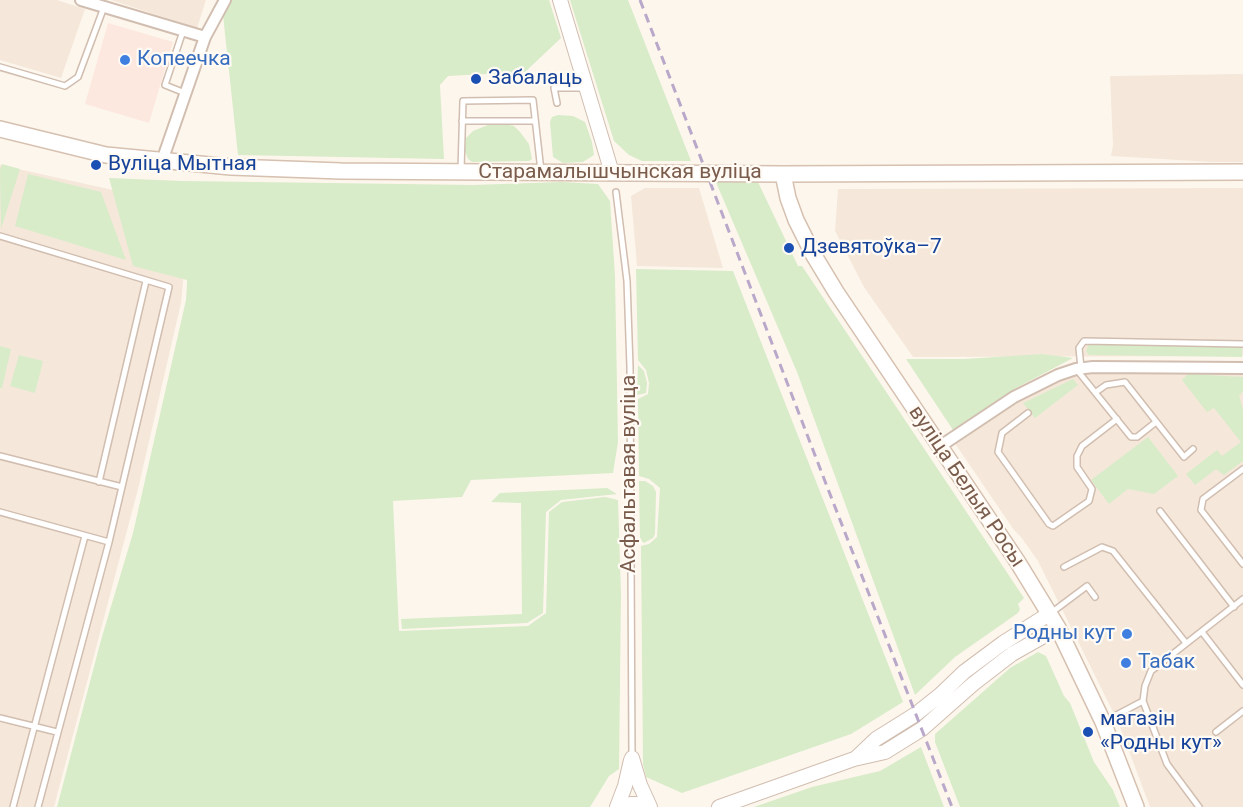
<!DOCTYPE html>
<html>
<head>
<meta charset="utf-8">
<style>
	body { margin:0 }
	canvas { display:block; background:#fdf6ec }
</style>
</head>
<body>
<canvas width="1243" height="807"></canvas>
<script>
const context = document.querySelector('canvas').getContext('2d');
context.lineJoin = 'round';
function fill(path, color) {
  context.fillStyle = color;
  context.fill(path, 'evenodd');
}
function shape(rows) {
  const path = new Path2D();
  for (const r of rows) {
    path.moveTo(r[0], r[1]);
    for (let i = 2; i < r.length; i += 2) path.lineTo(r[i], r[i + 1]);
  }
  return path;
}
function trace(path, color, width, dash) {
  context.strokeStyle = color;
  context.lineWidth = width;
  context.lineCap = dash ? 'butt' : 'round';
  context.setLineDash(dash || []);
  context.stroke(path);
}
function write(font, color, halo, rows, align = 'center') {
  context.font = font + ' Roboto,sans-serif';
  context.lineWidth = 4.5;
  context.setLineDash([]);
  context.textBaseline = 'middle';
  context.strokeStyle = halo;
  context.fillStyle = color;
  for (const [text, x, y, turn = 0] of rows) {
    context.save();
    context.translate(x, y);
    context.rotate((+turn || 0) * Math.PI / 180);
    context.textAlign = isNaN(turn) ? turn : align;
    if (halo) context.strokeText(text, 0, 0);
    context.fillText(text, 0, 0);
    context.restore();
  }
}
fill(shape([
	[0,0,57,0,85,9,61,78,0,60],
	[111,0,206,0,197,28],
	[1243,74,1243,162,1212,162,1111,156,1113,145,1110,76],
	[0,165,190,207,181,303,138,489,54,807,0,807],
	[645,188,699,188,723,268,637,266,631,196],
	[1243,188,1243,356,913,357,864,287,835,231,838,189],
	[1093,368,1243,371,1243,807,1150,807,1118,722,1038,561,1021,537,1014,530,954,442,1020,400,1064,375]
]), '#f5e8da');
fill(shape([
	[108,23,173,42,149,123,85,104]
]), '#fde8e0');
fill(shape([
	[231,0,549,0,561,38,525,72,448,76,440,85,444,159,238,155,223,15],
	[570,0,628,0,691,161,642,161,629,155,614,141],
	[558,115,573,116,585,122,592,142,594,155,583,162,563,163,553,157,550,122,552,117],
	[503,124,514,126,520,132,529,144,532,159,529,161,472,162,468,159,465,151,466,138,473,131,488,125],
	[2,164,20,169,1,229,0,170],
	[28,174,101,192,126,260,15,226],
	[109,178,183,181,473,185,562,182,598,184,610,201,615,276,618,442,613,473,471,480,462,497,393,501,399,631,528,626,546,613,549,512,562,502,605,497,618,500,621,594,619,769,609,776,590,807,57,807,101,640,133,533,186,300,187,284,187,280,133,266],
	[715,180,757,180,798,266,802,266,1024,598,1018,604,1020,609,1018,613,955,657,915,695,797,372],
	[636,269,733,271,903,702,851,734,682,793,646,777,643,764,641,546,649,544,657,537,660,488,649,479,639,476,638,399,648,394,649,383,646,370,638,360],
	[1089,344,1242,347,1242,357,1089,355,1086,351],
	[0,346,11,349,2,388,0,388],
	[1042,354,1073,358,1016,388,953,430,906,359,964,359],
	[19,355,43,361,35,393,10,386],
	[638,365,644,371,647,383,646,393,637,395],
	[1188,374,1243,377,1243,391,1239,396,1243,409,1243,461,1224,475,1216,469,1195,485,1186,474,1217,450,1222,456,1241,442,1214,408,1207,412,1182,380],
	[1073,379,1078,385,1035,418,1023,403],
	[1148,437,1178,476,1154,494,1128,489,1109,504,1091,480],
	[639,481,645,481,653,486,656,492,655,534,653,538,644,543,640,540],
	[607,488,617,494,561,500,546,512,543,613,527,623,402,629,401,619,522,614,521,503,491,502,500,493],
	[1038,652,1046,656,1064,696,1070,703,1094,762,1113,790,1120,807,960,807,935,742,935,734,1010,668],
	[921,747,944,807,754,807,812,787,880,771]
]), '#d8ecc9');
const service = shape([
	[183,31,165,85,185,93],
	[0,67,65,86,78,77,104,7],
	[557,103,554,88,585,88],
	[462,121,535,121],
	[461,170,463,101,533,100,541,171],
	[616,192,627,281,630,367,632,756],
	[0,236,169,287,109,542,38,807],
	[1081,368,1079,348,1084,341,1243,344],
	[1077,370,1131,437,1137,437,1156,422],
	[1096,392,1106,385,1125,382,1184,457,1193,449],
	[1028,413,1002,433,998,452,1049,524,1053,526,1089,501,1092,489,1077,467,1077,456,1082,446,1117,419],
	[0,456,122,487],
	[1243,469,1203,499,1201,510,1243,564],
	[99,482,146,281],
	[1160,511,1234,607],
	[0,512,109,542],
	[1064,567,1102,547,1113,551,1186,643],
	[1051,613,1087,586,1095,597],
	[1202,632,1243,685],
	[1143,701,1167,764,1199,807],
	[0,718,57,732],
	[1105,721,1143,701,1145,686,1151,671,1243,599],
	[1216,732,1243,711],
	[13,807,85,536]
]);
const minor = shape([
	[81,0,205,37],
	[162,161,205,37,225,0],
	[939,447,1014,397,1058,375,1076,369,1093,367,1243,368]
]);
const tertiary = shape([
	[560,0,612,173],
	[632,758,640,785,650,807],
	[856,758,876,739,916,714,940,695,964,672,1003,643,1049,614],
	[617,807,625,786,631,760],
	[622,807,631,804,640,804,650,807],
	[719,807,854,759,885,752,922,729,973,684,1012,654,1058,628]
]);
const secondary = shape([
	[0,129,106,155,231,167,341,171,783,174,1243,172],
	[783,174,788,198,796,220,813,254,836,292,1017,561,1058,628,1103,722,1136,807]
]);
trace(service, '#d1beb0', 8);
trace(minor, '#d1beb0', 14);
trace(tertiary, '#d1beb0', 16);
trace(secondary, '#d6c0b0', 18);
trace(service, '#fff', 5);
trace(minor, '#fff', 10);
trace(tertiary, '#fff', 14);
trace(secondary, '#fff', 15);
trace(shape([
	[640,0,828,489,952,807]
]), '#b9a8c9', 3, [9, 6]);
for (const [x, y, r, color] of [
	[125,60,6,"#3f7fe0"],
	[476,79,6,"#1a4fb4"],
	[96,165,6,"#1a4fb4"],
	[789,248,6,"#1a4fb4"],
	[1127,634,6,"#3f7fe0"],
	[1126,663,6,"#3f7fe0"],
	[1088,732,6,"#1a4fb4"]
]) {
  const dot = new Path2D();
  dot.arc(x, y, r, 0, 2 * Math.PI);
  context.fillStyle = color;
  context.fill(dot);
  trace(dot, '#fffaf3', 2);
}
write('21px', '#366cbe', '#fffaf3', [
	["Копеечка",137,60],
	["Родны кут",1115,634,"right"],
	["Табак",1138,663]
], 'left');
write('21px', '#164399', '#fffaf3', [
	["Забалаць",488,79],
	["Вуліца Мытная",108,165],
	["Дзевятоўка–7",801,248],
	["магазін",1100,720],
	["«Родны кут»",1100,744]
], 'left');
write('21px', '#7a5c4d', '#fffaf3', [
	["Старамалышчынская вуліца",620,173],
	["Асфальтавая вуліца",630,474,-90],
	["вуліца Белыя Росы",966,487,56]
]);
</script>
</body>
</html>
